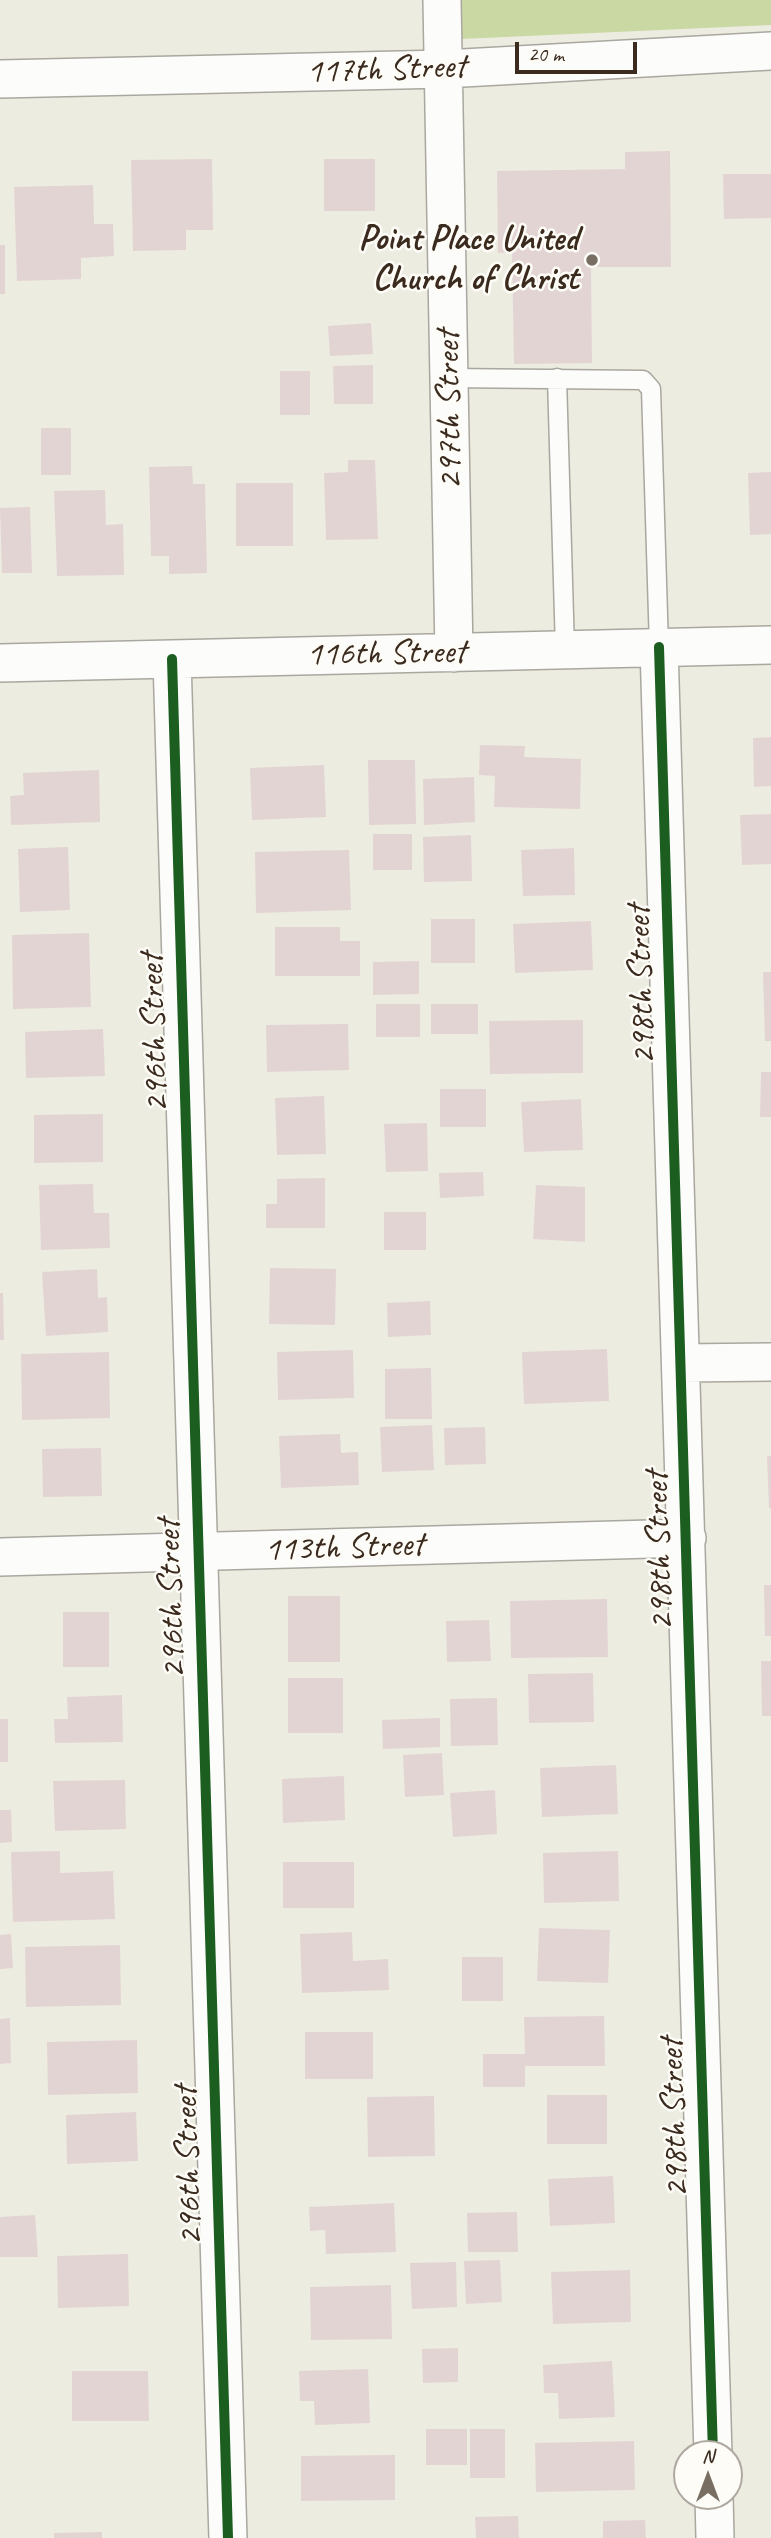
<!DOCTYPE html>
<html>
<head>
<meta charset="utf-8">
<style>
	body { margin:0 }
	#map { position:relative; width:771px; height:2538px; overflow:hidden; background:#edece1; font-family:Caveat,sans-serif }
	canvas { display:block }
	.north { position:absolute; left:673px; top:2440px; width:70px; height:70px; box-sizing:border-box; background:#fdfcf7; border:2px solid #afa8a0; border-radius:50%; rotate:0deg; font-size:19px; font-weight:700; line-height:28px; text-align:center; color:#3b2a1e }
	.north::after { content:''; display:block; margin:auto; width:24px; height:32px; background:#796e62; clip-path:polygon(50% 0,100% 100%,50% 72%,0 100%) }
	.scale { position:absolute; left:515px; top:42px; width:122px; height:32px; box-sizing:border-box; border:4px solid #3b2a1e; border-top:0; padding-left:9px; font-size:21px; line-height:24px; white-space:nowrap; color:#3b2a1e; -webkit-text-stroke:5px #fdfcf7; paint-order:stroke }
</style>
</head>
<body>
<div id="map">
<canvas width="771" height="2538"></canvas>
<div class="north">N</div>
<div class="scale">20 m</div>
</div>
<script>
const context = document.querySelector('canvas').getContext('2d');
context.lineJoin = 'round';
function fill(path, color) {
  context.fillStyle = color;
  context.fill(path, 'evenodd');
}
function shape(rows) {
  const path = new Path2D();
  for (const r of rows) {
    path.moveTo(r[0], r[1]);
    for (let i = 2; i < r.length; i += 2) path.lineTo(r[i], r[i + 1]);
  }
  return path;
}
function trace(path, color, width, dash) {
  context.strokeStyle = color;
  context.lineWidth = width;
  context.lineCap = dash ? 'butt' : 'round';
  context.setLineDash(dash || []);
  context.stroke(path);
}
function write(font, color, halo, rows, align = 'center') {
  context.font = font + ' Caveat,sans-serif';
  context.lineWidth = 5;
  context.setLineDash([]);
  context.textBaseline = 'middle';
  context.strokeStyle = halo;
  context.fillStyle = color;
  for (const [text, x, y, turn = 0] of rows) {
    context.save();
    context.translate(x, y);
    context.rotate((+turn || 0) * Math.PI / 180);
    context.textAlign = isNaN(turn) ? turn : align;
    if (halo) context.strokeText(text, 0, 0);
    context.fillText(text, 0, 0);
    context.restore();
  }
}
fill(shape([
	[460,0,771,0,771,25,461,39]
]), '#cad9a3');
fill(shape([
	[670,151,671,267,591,267,592,363,514,364,512,252,498,253,497,171,625,169,625,152],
	[212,159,213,230,186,230,186,250,133,251,131,160],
	[324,159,375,159,375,211,324,211],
	[723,174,771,174,771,218,724,219],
	[93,185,94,224,113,224,114,256,81,258,81,279,17,281,14,187],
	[0,245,5,245,5,294,0,294],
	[371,323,373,354,330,356,328,326],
	[373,365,373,404,334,404,333,366],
	[280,371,310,371,310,415,280,415],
	[41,428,71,428,71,475,41,475],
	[348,460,375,460,378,539,326,540,324,473,348,472],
	[192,466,193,484,205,484,207,573,169,574,169,556,151,556,149,467],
	[771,472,771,534,750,535,748,473],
	[236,483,293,483,293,546,236,546],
	[105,490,106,525,123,524,124,575,57,576,54,491],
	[30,507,32,573,2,573,0,508],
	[771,737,771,786,754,787,753,738],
	[480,745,525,746,524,757,581,759,580,809,494,807,495,776,479,775],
	[368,760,415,760,416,824,369,825],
	[324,765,326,817,252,820,250,768],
	[99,770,100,822,11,825,10,796,24,795,23,773],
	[474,777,475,822,424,825,423,779],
	[771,814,771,864,742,865,740,815],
	[373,834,412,834,412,870,373,870],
	[471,835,472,881,424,882,423,837],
	[68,847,70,910,20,912,18,849],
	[574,848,575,895,523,896,521,850],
	[349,850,351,910,256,913,255,852],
	[431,919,475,919,475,963,431,963],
	[591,921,593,970,515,973,513,924],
	[275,927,340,927,340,941,360,941,360,976,275,976],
	[89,933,91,1007,13,1009,12,935],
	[419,961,419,994,373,995,373,962],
	[763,972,771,972,771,1041,765,1041],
	[376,1004,420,1004,420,1037,376,1037],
	[431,1004,478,1004,478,1034,431,1034],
	[583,1020,583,1073,490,1074,489,1021],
	[348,1024,349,1070,267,1072,266,1025],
	[103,1029,105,1076,26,1078,25,1032],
	[761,1072,771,1072,771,1117,760,1117],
	[440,1089,486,1089,486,1127,440,1127],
	[324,1096,326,1154,277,1155,275,1098],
	[581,1099,583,1150,524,1152,521,1102],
	[103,1114,103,1162,34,1163,34,1115],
	[427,1123,428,1171,386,1172,384,1124],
	[483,1172,484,1196,440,1198,439,1173],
	[325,1178,325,1228,266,1228,266,1204,277,1204,277,1179],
	[93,1184,94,1213,109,1213,110,1248,41,1250,39,1185],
	[536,1185,585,1187,585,1242,533,1239],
	[384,1212,426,1212,426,1250,384,1250],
	[270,1268,336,1269,335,1325,269,1324],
	[97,1269,98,1298,107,1297,108,1332,46,1336,42,1272],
	[0,1293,3,1293,4,1340,0,1340],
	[430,1301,431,1335,388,1337,387,1303],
	[607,1349,609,1401,524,1404,522,1352],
	[353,1350,354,1398,278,1400,277,1352],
	[109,1352,110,1418,22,1420,21,1354],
	[431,1368,432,1419,385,1419,385,1369],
	[432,1425,434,1470,382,1472,380,1427],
	[485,1427,486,1464,445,1465,444,1428],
	[340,1434,341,1453,358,1452,359,1485,281,1488,279,1436],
	[101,1448,102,1496,43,1497,42,1449],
	[767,1456,771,1456,771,1508,769,1508],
	[764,1585,771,1585,771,1636,765,1636],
	[288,1596,340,1596,340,1662,288,1662],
	[607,1599,608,1657,511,1658,510,1601],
	[63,1612,109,1612,109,1667,63,1667],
	[489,1620,491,1661,447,1662,446,1621],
	[761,1661,771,1661,771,1716,762,1716],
	[593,1673,594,1722,529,1723,528,1674],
	[288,1678,343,1678,343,1733,288,1733],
	[122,1695,123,1742,55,1743,54,1719,68,1719,67,1697],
	[497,1698,498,1745,451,1746,450,1699],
	[440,1718,440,1747,383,1749,382,1720],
	[0,1719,8,1719,8,1762,0,1762],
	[442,1753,444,1795,405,1797,403,1755],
	[616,1765,618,1814,542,1817,540,1768],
	[344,1776,345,1820,283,1823,282,1779],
	[125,1780,126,1829,55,1831,53,1781],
	[495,1790,497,1834,453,1837,450,1793],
	[0,1810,11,1810,12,1842,0,1843],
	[60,1851,60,1873,113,1871,115,1919,13,1922,11,1852],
	[618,1851,619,1901,544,1903,543,1853],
	[283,1862,354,1862,354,1908,283,1908],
	[539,1928,610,1930,608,1983,537,1981],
	[352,1932,353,1961,388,1959,389,1990,302,1993,300,1934],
	[11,1934,13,1968,0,1969,0,1935],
	[120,1945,121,2005,26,2007,25,1947],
	[462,1957,503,1957,503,2001,462,2001],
	[604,2016,605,2066,525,2066,525,2087,483,2087,483,2054,525,2054,524,2017],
	[10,2018,11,2063,0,2064,0,2019],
	[305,2032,373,2032,373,2079,305,2079],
	[137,2040,138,2093,48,2095,47,2042],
	[547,2095,607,2095,607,2144,547,2144],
	[434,2096,435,2156,368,2157,367,2097],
	[136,2112,138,2161,67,2164,66,2115],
	[613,2176,615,2223,550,2226,548,2179],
	[394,2203,396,2252,326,2254,325,2230,310,2231,309,2207],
	[517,2212,518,2252,468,2252,467,2213],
	[35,2215,38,2257,0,2257,0,2217],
	[128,2254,129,2306,58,2308,57,2256],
	[500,2260,502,2302,466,2304,464,2261],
	[456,2262,457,2307,412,2309,410,2263],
	[630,2270,631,2322,553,2324,551,2272],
	[391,2285,392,2339,311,2340,310,2287],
	[458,2348,458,2382,423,2383,422,2349],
	[612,2361,615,2417,559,2419,558,2393,544,2393,543,2365],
	[368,2369,370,2423,315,2425,314,2401,300,2401,299,2371],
	[72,2371,148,2371,149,2421,72,2421],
	[426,2429,467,2429,467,2465,426,2465],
	[470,2429,505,2429,505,2478,470,2478],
	[634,2441,635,2490,536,2492,535,2443],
	[395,2455,395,2500,301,2501,301,2456],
	[518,2516,519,2538,476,2538,475,2517],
	[645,2520,646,2538,603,2538,603,2521],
	[102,2532,102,2538,54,2538,54,2533]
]), '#e3d4d4');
const service = shape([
	[449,378,643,380,651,389,659,647],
	[557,378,565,650]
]);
const minor = shape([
	[442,0,454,653],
	[0,79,445,69,771,51],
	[659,647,713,2454],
	[172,659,228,2538],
	[0,663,771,645],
	[682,1363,771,1362],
	[0,1557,687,1538],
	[714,2496,715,2538]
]);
trace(service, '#a9a79f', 21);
trace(minor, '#a9a79f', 40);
trace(service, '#fcfcfa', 18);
trace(minor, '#fcfcfa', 37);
trace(shape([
	[659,647,713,2454],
	[172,659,228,2538]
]), '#1b5e20', 10);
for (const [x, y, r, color] of [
	[592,260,7,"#796e62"]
]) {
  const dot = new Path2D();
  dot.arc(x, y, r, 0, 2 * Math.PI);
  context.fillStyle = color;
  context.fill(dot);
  trace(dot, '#fdfcf7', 2.5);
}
write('35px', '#3b2a1e', '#fdfcf7', [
	["117th Street",386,70,-2],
	["297th Street",450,410,-91],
	["116th Street",386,654,-1],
	["298th Street",642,985,-92],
	["296th Street",155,1033,-92],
	["113th Street",344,1548,-2],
	["298th Street",660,1551,-92],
	["296th Street",172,1599,-92],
	["298th Street",675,2118,-92],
	["296th Street",189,2166,-92]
]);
write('bold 35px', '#3b2a1e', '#fdfcf7', [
	["Point Place United",578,240],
	["Church of Christ",578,280]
], 'right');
</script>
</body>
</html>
